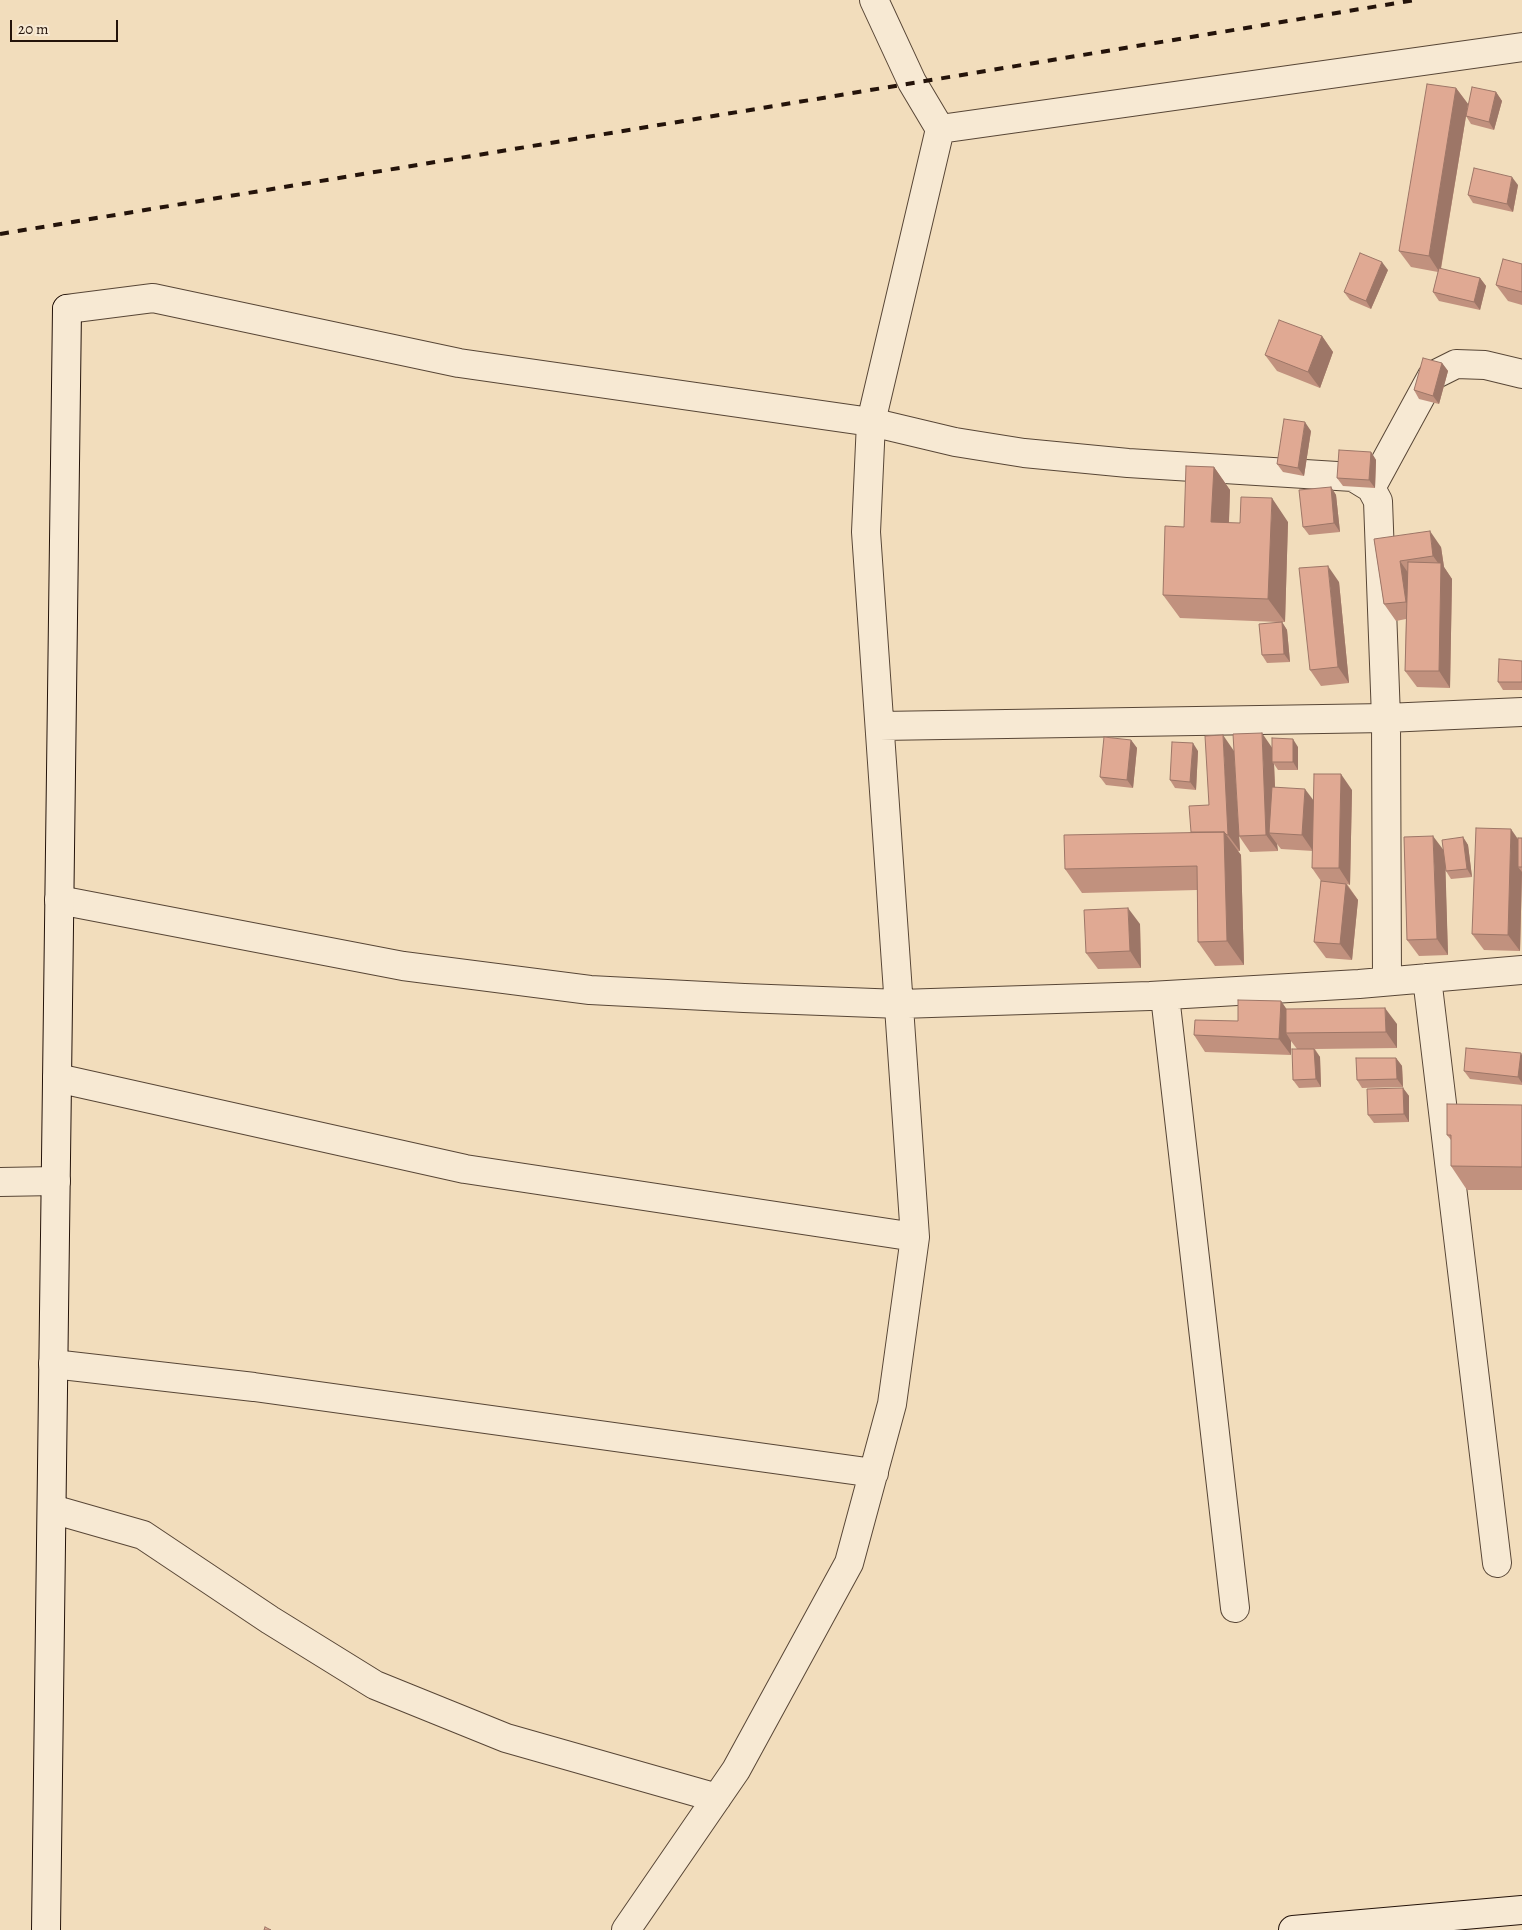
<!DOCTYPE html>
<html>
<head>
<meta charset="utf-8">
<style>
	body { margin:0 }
	#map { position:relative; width:1522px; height:1930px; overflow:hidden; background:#f2ddbc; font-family:Alegreya,serif }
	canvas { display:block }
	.scale { position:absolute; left:10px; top:20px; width:108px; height:22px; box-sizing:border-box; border:2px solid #24130a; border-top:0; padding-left:6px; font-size:15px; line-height:18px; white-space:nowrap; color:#24130a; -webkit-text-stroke:4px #f7e9d3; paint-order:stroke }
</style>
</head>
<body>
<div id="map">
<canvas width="1522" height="1930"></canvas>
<div class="scale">20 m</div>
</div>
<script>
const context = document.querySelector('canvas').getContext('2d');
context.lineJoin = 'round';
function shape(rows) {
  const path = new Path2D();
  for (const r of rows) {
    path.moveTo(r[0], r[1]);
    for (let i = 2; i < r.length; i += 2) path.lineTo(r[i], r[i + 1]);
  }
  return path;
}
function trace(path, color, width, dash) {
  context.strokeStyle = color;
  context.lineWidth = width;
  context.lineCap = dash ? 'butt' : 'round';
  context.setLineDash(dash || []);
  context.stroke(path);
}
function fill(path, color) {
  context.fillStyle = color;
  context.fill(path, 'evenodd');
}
const street = shape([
	[940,129,1522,47],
	[67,309,153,298,459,363,871,422,955,442,1024,453,1128,463,1353,477,1371,488,1378,501,1386,718,1387,981],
	[1371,488,1432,376,1456,364,1485,365,1522,374],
	[880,726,1386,718,1522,712],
	[59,900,403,966,590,990,744,998,900,1004,1150,996,1359,984,1522,970],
	[1427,978,1497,1563],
	[1165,996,1235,1608],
	[57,1078,465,1169,915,1237],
	[0,1182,56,1181],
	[53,1364,254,1387,874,1473],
	[52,1509,143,1535,270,1620,375,1685,506,1738,717,1798],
	[626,1930,736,1770,849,1563,892,1404,915,1237,866,532,871,422,940,129,912,82,874,0]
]);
const secondary = shape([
	[46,1930,67,309],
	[1293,1930,1522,1910]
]);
trace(street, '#584636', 30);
trace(secondary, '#24130a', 30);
trace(street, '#f7e9d3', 28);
trace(secondary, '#f7e9d3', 28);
trace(shape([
	[0,234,1415,0]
]), '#24130a', 4, [9, 9]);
fill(shape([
	[1456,88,1468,104,1467,112,1496,92,1502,101,1494,130,1471,124,1466,116,1441,269,1480,278,1486,286,1480,310,1439,301,1433,292,1438,272,1411,267,1399,251],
	[1518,185,1513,212,1473,203,1468,195],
	[1522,264,1522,305,1508,301,1496,285],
	[1388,270,1371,309,1350,300,1344,292],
	[1322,336,1333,352,1320,388,1277,371,1265,355],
	[1442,363,1448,371,1439,404,1419,399,1414,390],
	[1311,431,1304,476,1283,472,1277,464],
	[1371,452,1376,460,1375,488,1343,486,1337,478],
	[1214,467,1230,490,1229,523,1240,523,1288,522,1285,622,1282,622,1287,630,1290,662,1267,663,1262,655,1278,622,1180,618,1163,595,1184,527],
	[1331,487,1336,495,1340,532,1309,535,1303,527],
	[1374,539,1441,547,1444,567,1452,579,1450,688,1417,687,1405,671,1406,619,1396,621,1384,604],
	[1339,582,1349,683,1321,686,1310,670],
	[1522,661,1522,690,1503,690,1498,682],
	[1131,740,1137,748,1133,788,1106,785,1100,777],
	[1298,747,1298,770,1278,770,1274,764,1275,787,1314,801,1352,790,1350,885,1347,884,1358,900,1352,960,1326,958,1314,942,1321,881,1312,868,1313,851,1281,849,1277,844,1278,851,1250,852,1239,836,1240,851,1238,851,1241,855,1244,965,1215,966,1198,942,1197,890,1082,893,1065,869,1191,832,1209,805,1234,751,1238,824,1272,748],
	[1198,751,1196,790,1175,788,1170,780],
	[1463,837,1468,845,1472,877,1451,879,1446,871,1445,866,1448,955,1419,956,1407,940,1443,850],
	[1522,838,1522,872,1520,951,1484,950,1472,934,1518,839],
	[1140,924,1141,968,1098,969,1086,953],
	[1281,1001,1286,1009,1397,1024,1397,1048,1315,1049,1320,1057,1321,1087,1299,1088,1293,1080,1297,1049,1291,1041,1291,1055,1205,1052,1194,1035,1238,1021],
	[1522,1055,1522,1085,1470,1079,1464,1071],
	[1396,1058,1402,1066,1403,1087,1362,1088,1357,1080],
	[1403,1088,1409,1096,1409,1122,1374,1123,1368,1115],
	[1522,1105,1522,1190,1467,1190,1451,1166,1451,1140,1447,1135]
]), '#c1917e');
fill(shape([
	[1456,88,1468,104,1440,273,1429,256],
	[1496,92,1502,101,1494,130,1489,122],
	[1512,177,1518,185,1513,212,1507,204],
	[1382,262,1388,270,1371,309,1366,301],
	[1480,278,1486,286,1480,310,1474,302],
	[1322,336,1333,352,1320,388,1308,372],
	[1442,363,1448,371,1439,404,1433,396],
	[1305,422,1311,431,1304,476,1298,468],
	[1371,452,1376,460,1375,488,1369,480],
	[1214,467,1230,490,1228,546,1211,522],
	[1331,487,1336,495,1340,532,1334,523],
	[1272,498,1288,522,1285,622,1268,599],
	[1430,531,1441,547,1444,567,1452,579,1450,688,1439,671,1441,567,1433,556],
	[1400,561,1411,577,1417,618,1406,602],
	[1328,566,1339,582,1349,683,1338,667],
	[1282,622,1287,630,1290,662,1284,654],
	[1262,733,1273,749,1272,762,1274,764,1277,833,1269,833,1277,844,1278,851,1266,835],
	[1223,735,1234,751,1240,851,1228,835],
	[1293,739,1298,747,1298,770,1293,762],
	[1131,740,1137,748,1133,788,1127,780],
	[1193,743,1198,751,1196,790,1190,782],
	[1341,774,1352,790,1350,885,1339,868],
	[1305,789,1317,805,1313,851,1302,835],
	[1511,829,1522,845,1518,867,1522,872,1520,951,1508,935],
	[1224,832,1241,855,1244,965,1227,941],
	[1433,836,1445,852,1448,955,1437,939],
	[1463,837,1468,845,1472,877,1467,869],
	[1346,884,1358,900,1352,960,1340,944],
	[1128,908,1140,924,1141,968,1130,951],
	[1281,1001,1292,1017,1286,1033,1291,1041,1291,1055,1279,1039],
	[1385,1008,1397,1024,1397,1048,1386,1032],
	[1314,1049,1320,1057,1321,1087,1316,1079],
	[1521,1053,1522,1055,1522,1083,1518,1077],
	[1396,1058,1402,1066,1403,1087,1397,1079],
	[1403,1088,1409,1096,1409,1122,1404,1114]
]), '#9d7667');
const building = shape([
	[1427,84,1456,88,1429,256,1399,251,1427,84],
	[1472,87,1496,92,1489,122,1466,116,1472,87],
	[1474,168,1512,177,1507,204,1468,195,1474,168],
	[1360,253,1382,262,1366,301,1344,292,1360,253],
	[1503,259,1522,264,1522,292,1496,285,1503,259],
	[1439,268,1480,278,1474,302,1433,292,1439,268],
	[1279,320,1322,336,1308,372,1265,355,1279,320],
	[1423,358,1442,363,1433,396,1414,390,1423,358],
	[1284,419,1305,422,1298,468,1277,464,1284,419],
	[1339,450,1371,452,1369,480,1337,478,1339,450],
	[1186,466,1214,467,1211,522,1240,523,1241,497,1272,498,1268,599,1163,595,1165,526,1184,527,1186,466],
	[1331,487,1334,523,1303,527,1299,490,1331,487],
	[1430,531,1433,556,1400,561,1406,602,1384,604,1374,539,1430,531],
	[1408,562,1441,563,1439,671,1405,671,1408,562],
	[1328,566,1338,667,1310,670,1299,568,1328,566],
	[1282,622,1284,654,1262,655,1259,624,1282,622],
	[1499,659,1522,661,1522,682,1498,682,1499,659],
	[1262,733,1266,835,1239,836,1233,734,1262,733],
	[1223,735,1228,835,1227,835,1224,832,1191,832,1189,806,1209,805,1205,736,1223,735],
	[1104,737,1131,740,1127,780,1100,777,1104,737],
	[1272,738,1293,739,1293,762,1272,762,1272,738],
	[1172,742,1193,743,1190,782,1170,780,1172,742],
	[1314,774,1341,774,1339,868,1312,868,1314,774],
	[1272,787,1305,789,1302,835,1269,833,1272,787],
	[1476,828,1511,829,1508,935,1472,934,1476,828],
	[1224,832,1227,941,1198,942,1197,866,1065,869,1064,835,1224,832],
	[1433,836,1437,939,1407,940,1404,837,1433,836],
	[1463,837,1467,869,1446,871,1442,840,1463,837],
	[1518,838,1522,838,1522,867,1518,867,1518,838],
	[1321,881,1346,884,1340,944,1314,942,1321,881],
	[1128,908,1130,951,1086,953,1084,910,1128,908],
	[1238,1000,1281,1001,1279,1039,1194,1035,1195,1020,1238,1021,1238,1000],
	[1385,1008,1386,1032,1286,1033,1286,1009,1385,1008],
	[1466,1048,1521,1053,1518,1077,1464,1071,1466,1048],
	[1292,1049,1314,1049,1316,1079,1293,1080,1292,1049],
	[1356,1058,1396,1058,1397,1079,1357,1080,1356,1058],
	[1403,1088,1404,1114,1368,1115,1367,1089,1403,1088],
	[1447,1104,1522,1105,1522,1167,1451,1166,1451,1135,1447,1135,1447,1104],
	[265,1927,271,1930,264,1930,265,1927]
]);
fill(building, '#e0a993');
trace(building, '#9d7667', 1);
</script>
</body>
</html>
